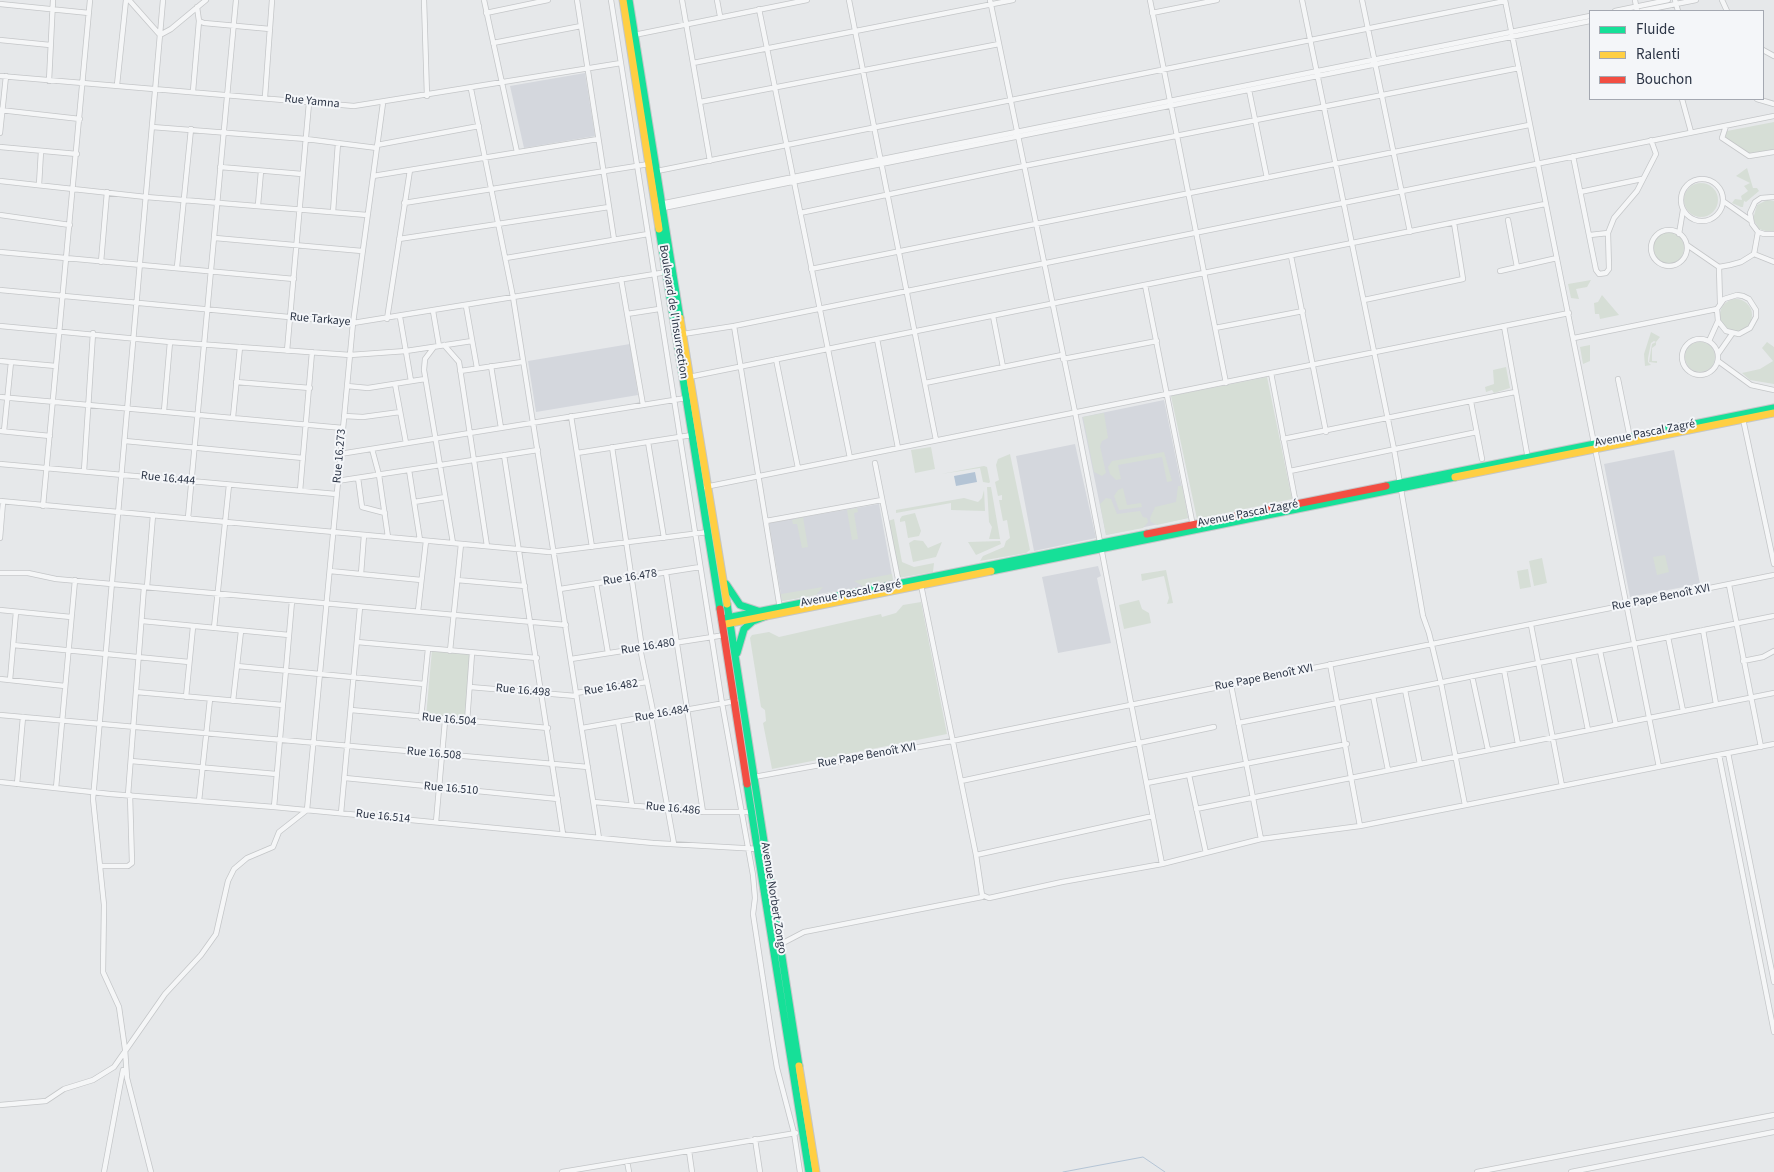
<!DOCTYPE html>
<html>
<head>
<meta charset="utf-8">
<style>
	body { margin:0 }
	#map { position:relative; width:1774px; height:1172px; overflow:hidden; background:#e6e8ea; font-family:"Source Sans 3",sans-serif }
	canvas { display:block }
	.legend { position:absolute; left:1589px; top:10px; width:175px; height:90px; box-sizing:border-box; background:#f4f6f9; border:1px solid #a4a8b1; margin:0; padding:6px 9px; list-style:none; font-size:15px; color:#2b3445 }
	.legend li { display:flex; align-items:center; gap:10px; height:25px }
	.legend b { width:25px; border:1px solid #a4a8b1 }
</style>
</head>
<body>
<div id="map">
<canvas width="1774" height="1172"></canvas>
<ul class="legend">
<li><b style="height:6px;background:#16e098"></b>Fluide</li>
<li><b style="height:6px;background:#ffcf43"></b>Ralenti</li>
<li><b style="height:6px;background:#f24e42"></b>Bouchon</li>
</ul>
</div>
<script>
const context = document.querySelector('canvas').getContext('2d');
context.lineJoin = 'round';
function fill(path, color) {
  context.fillStyle = color;
  context.fill(path, 'evenodd');
}
function shape(rows) {
  const path = new Path2D();
  for (const r of rows) {
    if (r.length === 3) {
      path.moveTo(r[0] + r[2], r[1]);
      path.arc(r[0], r[1], r[2], 0, 2 * Math.PI);
      continue;
    }
    path.moveTo(r[0], r[1]);
    for (let i = 2; i < r.length; i += 2) path.lineTo(r[i], r[i + 1]);
  }
  return path;
}
function trace(path, color, width, dash) {
  context.strokeStyle = color;
  context.lineWidth = width;
  context.lineCap = dash ? 'butt' : 'round';
  context.setLineDash(dash || []);
  context.stroke(path);
}
function write(font, color, halo, rows, align = 'center') {
  context.font = font + ' "Source Sans 3",sans-serif';
  context.lineWidth = 4;
  context.setLineDash([]);
  context.textBaseline = 'middle';
  context.strokeStyle = halo;
  context.fillStyle = color;
  for (const [text, x, y, turn = 0] of rows) {
    context.save();
    context.translate(x, y);
    context.rotate((+turn || 0) * Math.PI / 180);
    context.textAlign = isNaN(turn) ? turn : align;
    if (halo) context.strokeText(text, 0, 0);
    context.fillText(text, 0, 0);
    context.restore();
  }
}
fill(shape([
	[585,73,595,136,524,148,510,86],
	[630,344,638,395,536,412,528,361],
	[1164,400,1188,518,1106,535,1082,417],
	[1075,444,1096,538,1034,551,1016,456],
	[1674,450,1700,584,1630,597,1604,464],
	[879,504,893,581,889,592,863,586,782,601,769,523],
	[1098,566,1101,576,1097,578,1111,643,1058,653,1042,577]
]), '#d4d7dd');
fill(shape([
	[1774,122,1774,150,1750,154,1725,138,1727,131],
	[1747,168,1753,188,1757,188,1759,191,1746,202,1744,201,1743,207,1741,207,1732,203,1735,199,1742,200,1741,196,1748,191,1744,186,1750,183,1736,176],
	[1701,200,17],
	[1767,200,1774,201,1774,231,1769,232,1759,229,1753,219,1757,205],
	[1668,248,16],
	[1591,280,1587,287,1576,289,1579,299,1571,298,1568,284],
	[1602,295,1619,315,1600,319,1599,314,1595,314,1594,303,1598,302],
	[1736,315,16],
	[1651,332,1660,337,1656,342,1656,345,1652,348,1652,361,1657,361,1657,363,1649,362,1652,344,1656,342,1654,341,1651,343,1648,358,1648,362,1651,365,1645,366,1644,354],
	[1700,357,15],
	[1767,342,1774,347,1774,384,1750,380,1742,373,1760,369,1773,361,1762,348],
	[1590,345,1590,361,1583,364,1580,347],
	[1506,367,1510,388,1494,393,1492,390,1486,392,1485,387,1494,384,1493,370],
	[1267,377,1292,499,1197,519,1171,396],
	[1104,413,1108,438,1102,441,1100,446,1106,473,1102,476,1094,472,1083,417],
	[931,447,935,469,915,473,911,450],
	[1164,452,1172,481,1167,482,1162,457,1118,465,1121,479,1116,480,1110,474,1108,467,1112,461],
	[1010,454,1030,550,1026,553,980,561,983,556,1004,547,1006,541,1010,538,1007,520,1003,521,999,500,1002,500,1002,495,998,496,995,482,999,480,996,465,998,459],
	[984,466,987,467,990,482,989,483,983,482,980,468,941,474],
	[1178,486,1182,486,1188,518,1157,525,1151,522,1150,518,1155,507,1176,502],
	[987,487,991,487,1000,539,989,539,992,527,989,522],
	[1123,488,1127,505,1141,503,1142,507,1119,510,1114,496,1118,490],
	[984,490,985,511,951,510,951,503,896,513,896,510,964,498,978,502,982,498],
	[1106,498,1111,499,1117,514,1140,511,1143,517,1147,518,1148,522,1143,528,1106,535,1100,504],
	[857,508,858,512,854,513,858,539,852,540,847,510],
	[915,513,921,531,919,536,908,538,905,521,900,522,900,519,902,516],
	[803,517,808,547,802,548,797,524,793,524,792,520],
	[894,519,902,562,914,567,934,563,933,572,898,578,888,521],
	[914,540,923,541,928,548,942,542,936,557,913,562,909,543],
	[1000,541,1001,544,976,555,968,542],
	[1665,555,1669,572,1657,575,1653,557],
	[1542,558,1547,583,1534,586,1529,561],
	[1528,569,1531,587,1520,589,1517,571],
	[1166,570,1173,603,1167,604,1169,598,1164,576,1142,581,1141,574],
	[892,574,893,581,889,592,863,586,854,581],
	[823,587,816,595,782,601,781,594],
	[1139,600,1142,609,1149,613,1151,623,1124,629,1119,605],
	[921,602,947,734,772,769,763,723,766,721,765,710,761,707,750,638,752,635,769,632,779,637,881,614,882,617,896,613,903,605],
	[432,650,471,654,465,720,426,717]
]), '#d6ded6');
fill(shape([
	[975,472,977,482,956,486,954,476]
]), '#b4c4d5');
trace(shape([
	[1063,1172,1143,1157,1165,1172]
]), '#b4c4d5', 1);
const street = shape([
	[129,0,160,35,171,29,206,0],
	[424,0,427,96],
	[484,0,517,152],
	[577,0,614,239],
	[611,0,722,703,753,875,755,898,753,914,772,1038,777,1068,794,1133,800,1172],
	[682,0,710,161],
	[717,0,720,16],
	[849,0,936,440],
	[990,0,1075,412,1162,864],
	[1150,0,1226,383],
	[1302,0,1394,449,1423,616,1429,633,1441,683,1465,805],
	[1362,0,1410,232],
	[1505,0,1659,767],
	[1635,0,1637,11],
	[1675,0,1678,11],
	[1722,0,1727,11],
	[0,4,89,13],
	[197,7,199,21,204,23,270,29],
	[759,9,850,458],
	[1615,11,1668,0],
	[1641,11,1696,0],
	[486,13,548,0],
	[1152,13,1217,0],
	[634,35,807,0],
	[0,40,50,45],
	[493,43,581,26],
	[1763,50,1774,56],
	[693,63,1013,0],
	[0,76,354,106,621,63],
	[49,81,53,0],
	[117,85,126,0],
	[471,89,513,297,599,838],
	[1249,90,1267,178],
	[193,91,199,21],
	[265,97,272,0],
	[1682,99,1691,132],
	[1757,99,1774,104],
	[700,102,999,44],
	[0,110,80,119],
	[1726,126,1722,138,1749,156,1774,152],
	[152,127,306,139,377,148],
	[0,133,6,76],
	[377,145,479,126],
	[0,147,77,154],
	[1573,156,1596,270,1599,274,1606,273,1609,269,1608,233],
	[220,167,302,174],
	[657,171,1505,1],
	[373,176,598,139],
	[1702,200,21],
	[0,181,146,197,367,215],
	[39,185,41,151],
	[1580,192,1642,179],
	[1774,197,1761,198,1755,202,1750,213,1752,224,1758,232,1764,234,1774,234],
	[1723,201,1750,220],
	[404,203,649,164],
	[660,204,1590,16],
	[258,205,261,171],
	[663,208,1590,21],
	[333,212,338,143],
	[800,213,1024,166,1519,68],
	[0,215,70,225],
	[1508,220,1517,267],
	[1669,248,18],
	[1679,234,1683,210],
	[1590,235,1608,233,1614,218,1637,191,1656,154,1651,140],
	[215,238,362,251],
	[399,239,609,207],
	[1687,245,1719,267,1730,265,1741,262,1754,254,1758,232],
	[0,252,294,279],
	[1754,254,1774,262],
	[1291,256,1326,432],
	[506,258,648,234],
	[101,262,107,192],
	[177,267,191,129],
	[1719,267,1720,303],
	[811,269,1529,125],
	[1500,271,1557,258],
	[621,279,643,405],
	[1145,285,1193,526],
	[0,290,353,323,667,272],
	[1364,300,1463,279,1454,223],
	[466,306,477,368],
	[433,311,439,346],
	[627,314,659,309],
	[993,316,1003,367],
	[400,317,411,381],
	[387,319,410,170],
	[0,326,170,342,350,355,406,351,472,341],
	[734,326,780,609],
	[1504,326,1528,459],
	[1215,328,1303,311],
	[683,334,734,326,1774,116],
	[1574,338,1717,309],
	[1700,357,18],
	[877,339,898,448],
	[1709,341,1718,321,1717,309,1724,299,1737,295,1743,296,1749,299,1756,310,1756,317,1750,328,1739,334,1726,331,1718,321],
	[444,345,459,362,487,546],
	[434,347,425,359,424,370,453,543],
	[287,351,309,103],
	[1718,354,1732,334],
	[776,359,798,468],
	[1063,359,1157,341],
	[0,361,56,366],
	[1718,361,1751,385,1774,390],
	[491,366,501,428],
	[460,371,522,362],
	[1271,373,1296,504],
	[689,377,1545,204],
	[1618,379,1630,438],
	[236,382,310,388],
	[925,383,1062,355],
	[395,384,406,443],
	[347,386,368,388,425,379],
	[0,397,343,428],
	[1471,402,1482,459],
	[164,411,170,342],
	[344,416,363,417,400,412],
	[571,416,592,547],
	[233,417,240,347],
	[1743,419,1774,564],
	[0,431,50,436],
	[4,431,11,362],
	[1283,439,1515,392],
	[125,441,303,458],
	[648,442,664,538],
	[612,447,642,648],
	[372,449,379,475,388,537],
	[577,453,692,435],
	[340,454,686,398],
	[504,455,563,834],
	[875,463,899,584],
	[0,464,336,494],
	[409,470,420,540],
	[84,471,93,333],
	[1290,471,1477,432],
	[358,478,362,507,385,513],
	[337,481,538,450],
	[705,487,1569,313],
	[300,491,312,352],
	[0,501,549,552,708,532],
	[414,502,445,497],
	[43,506,90,0],
	[188,518,236,0],
	[766,521,882,500],
	[0,538,3,502],
	[330,571,421,580],
	[0,573,28,573,56,579,566,625],
	[666,573,703,812],
	[361,574,364,535],
	[457,580,525,586],
	[596,583,608,653],
	[921,585,976,855,982,895],
	[1729,585,1761,747],
	[147,587,153,515],
	[560,589,700,567],
	[0,610,71,617],
	[418,611,426,541],
	[142,621,289,635],
	[1531,625,1562,786],
	[214,628,229,485],
	[1703,630,1716,704],
	[1668,637,1683,711],
	[357,642,537,658],
	[13,645,189,662],
	[640,648,654,716],
	[450,651,461,544],
	[1600,651,1616,725],
	[1573,656,1588,730],
	[571,659,725,635],
	[1743,661,1763,657,1774,651],
	[1330,664,1360,826],
	[237,666,424,684],
	[1504,670,1518,744],
	[1472,676,1488,750],
	[0,679,65,686],
	[10,680,16,612],
	[1231,685,1261,839],
	[470,687,576,696],
	[1405,690,1420,764],
	[136,692,283,705],
	[576,693,647,682],
	[1373,696,1388,770],
	[186,697,193,627],
	[233,701,241,631],
	[351,710,548,728],
	[0,715,588,767],
	[651,716,674,844],
	[421,718,428,649],
	[467,722,472,653],
	[618,722,632,805],
	[1238,723,1774,616],
	[582,728,736,701],
	[1728,753,1774,982],
	[1719,755,1774,1032],
	[131,761,276,774],
	[1189,775,1206,853],
	[754,777,952,741,1774,575],
	[345,778,558,799],
	[961,781,1214,727],
	[0,782,110,794,274,807,653,843,759,849],
	[1147,783,1347,744],
	[17,784,23,717],
	[56,788,75,580],
	[128,795,144,587],
	[199,801,210,699],
	[594,802,703,812,752,812],
	[274,807,292,601],
	[1196,809,1774,693],
	[341,813,360,607],
	[436,822,445,721],
	[976,855,1153,816],
	[100,866,128,866,132,863,130,795],
	[982,895,989,898,1062,882,1162,864,1261,839,1360,826,1774,744],
	[781,944,804,932,982,897,982,895],
	[0,1105,46,1101,64,1089,93,1080,114,1067,165,994,201,955,216,934,228,881,234,869,247,858,273,847,279,832,307,810,353,323,383,103],
	[755,1139,760,1172],
	[689,1151,692,1172],
	[627,1161,629,1172],
	[104,1172,123,1070],
	[151,1172,127,1078,125,1049,119,1007,103,972,104,905,93,799,163,0],
	[562,1172,796,1133],
	[1477,1172,1774,1115],
	[1571,1172,1774,1132]
]);
const fast = shape([
	[629,0,680,318],
	[659,229,720,609],
	[1386,486,1774,408],
	[991,571,1455,477],
	[726,584,740,605,761,612],
	[727,604,799,1066],
	[722,619,1147,534],
	[737,653,744,629,753,621,766,616],
	[747,784,809,1172]
]);
const slow = shape([
	[623,0,659,229],
	[680,318,727,604],
	[1455,477,1774,413],
	[726,624,991,571],
	[799,1066,816,1172]
]);
const jam = shape([
	[1147,534,1386,486],
	[720,609,747,784]
]);
trace(street, '#c4c6c8', 6);
trace(fast, '#c4c6c8', 9);
trace(slow, '#c4c6c8', 9);
trace(jam, '#c4c6c8', 9);
trace(street, '#f5f6f7', 4.5);
trace(fast, '#16e098', 7);
trace(slow, '#ffcf43', 7);
trace(jam, '#f24e42', 7);
write('12px', '#2b3445', '#f4f6f9', [
	["Rue Yamna",312,102,6],
	["Boulevard de l'Insurrection",673,312,81],
	["Rue Tarkaye",320,320,5],
	["Avenue Pascal Zagré",1645,434,-11],
	["Rue 16.273",340,456,-85],
	["Rue 16.444",168,479,6],
	["Avenue Pascal Zagré",1248,514,-11],
	["Rue 16.478",630,578,-9],
	["Avenue Pascal Zagré",851,594,-11],
	["Rue Pape Benoît XVI",1661,598,-11],
	["Rue 16.480",648,647,-9],
	["Rue Pape Benoît XVI",1264,678,-11],
	["Rue 16.482",611,688,-9],
	["Rue 16.498",523,691,5],
	["Rue 16.484",662,714,-10],
	["Rue 16.504",449,720,5],
	["Rue 16.508",434,754,5],
	["Rue Pape Benoît XVI",867,756,-10],
	["Rue 16.510",451,789,5],
	["Rue 16.486",673,809,5],
	["Rue 16.514",383,817,6],
	["Avenue Norbert Zongo",773,898,81]
]);
</script>
</body>
</html>
